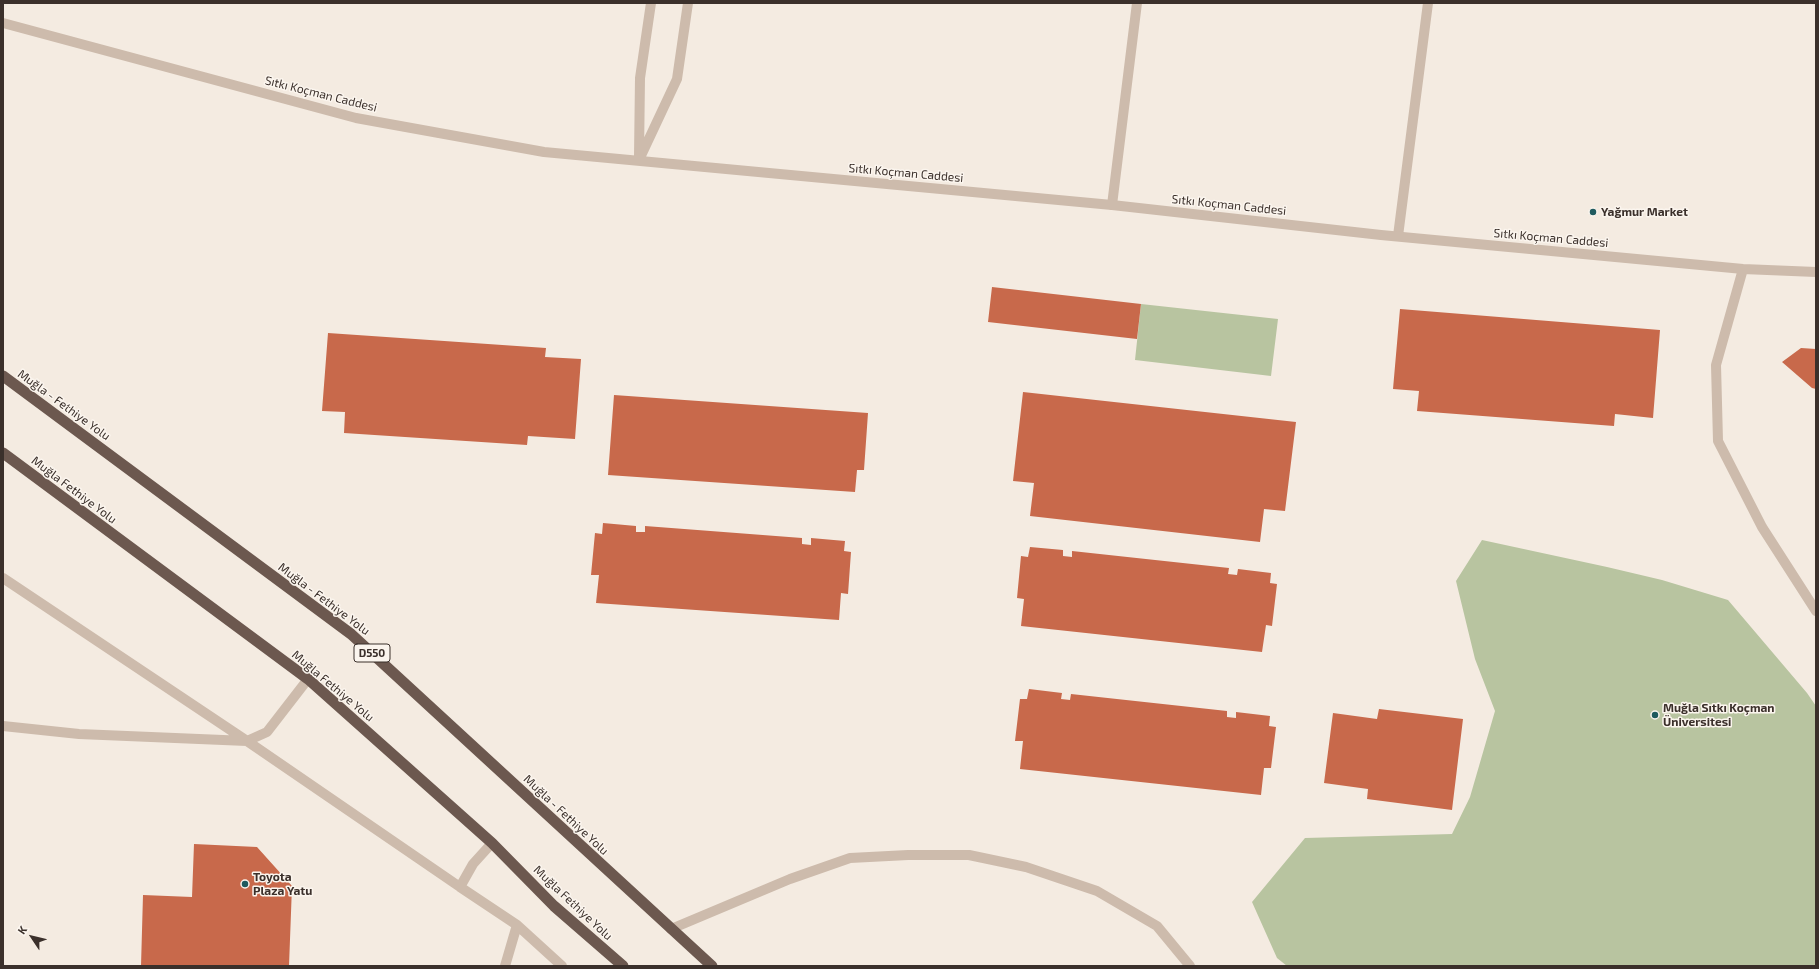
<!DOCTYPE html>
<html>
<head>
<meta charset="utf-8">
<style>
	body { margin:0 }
	#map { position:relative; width:1819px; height:969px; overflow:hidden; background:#f4ebe1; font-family:"Exo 2",sans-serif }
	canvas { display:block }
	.frame { position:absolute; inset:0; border:4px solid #3b302b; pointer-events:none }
	.north { position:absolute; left:12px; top:917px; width:40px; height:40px; -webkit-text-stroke:3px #fbf5ee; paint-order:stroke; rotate:305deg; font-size:11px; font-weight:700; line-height:16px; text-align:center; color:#3b302b }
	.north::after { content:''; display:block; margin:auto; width:14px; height:18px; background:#3b302b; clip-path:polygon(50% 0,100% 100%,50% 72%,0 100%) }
</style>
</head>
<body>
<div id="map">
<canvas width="1819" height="969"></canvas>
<div class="frame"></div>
<div class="north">K</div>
</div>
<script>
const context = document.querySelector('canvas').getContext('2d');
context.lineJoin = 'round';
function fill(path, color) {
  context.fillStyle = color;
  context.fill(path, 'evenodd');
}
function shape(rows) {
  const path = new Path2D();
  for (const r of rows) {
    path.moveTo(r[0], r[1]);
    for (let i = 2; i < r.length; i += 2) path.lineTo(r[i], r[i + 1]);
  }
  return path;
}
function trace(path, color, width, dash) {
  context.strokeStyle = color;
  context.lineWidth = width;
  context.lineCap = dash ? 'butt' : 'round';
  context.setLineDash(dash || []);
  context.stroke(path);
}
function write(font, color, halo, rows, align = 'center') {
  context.font = font + ' "Exo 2",sans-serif';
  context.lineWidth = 3;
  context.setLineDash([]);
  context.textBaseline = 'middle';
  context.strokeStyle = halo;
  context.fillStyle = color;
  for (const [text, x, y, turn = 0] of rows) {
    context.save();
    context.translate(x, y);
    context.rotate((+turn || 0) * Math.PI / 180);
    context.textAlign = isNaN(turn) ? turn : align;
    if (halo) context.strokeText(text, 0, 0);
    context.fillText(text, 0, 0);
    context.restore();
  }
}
fill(shape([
	[1141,304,1278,319,1271,376,1135,360],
	[1482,540,1607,567,1662,580,1728,600,1807,693,1816,706,1816,966,1287,966,1277,958,1252,902,1305,838,1452,834,1470,797,1495,711,1475,659,1456,581]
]), '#b8c4a0');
fill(shape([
	[992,287,1141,304,1137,339,988,322],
	[1400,309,1660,330,1653,418,1615,414,1614,426,1417,411,1419,391,1393,389],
	[328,333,546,348,545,357,581,359,575,439,528,436,527,445,344,433,345,412,322,411],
	[1801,348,1816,349,1816,389,1812,388,1782,362],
	[1023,392,1296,422,1285,511,1264,509,1260,542,1030,516,1034,483,1013,481],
	[614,395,868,413,864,470,857,470,855,492,608,475],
	[603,523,636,526,636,532,645,532,645,526,802,538,802,544,811,545,811,538,845,541,844,551,851,552,848,594,841,593,839,620,596,603,599,575,591,575,595,533,602,534],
	[1030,547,1063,550,1063,556,1072,557,1072,551,1229,568,1228,574,1237,575,1238,569,1271,573,1270,583,1277,584,1272,626,1266,625,1262,652,1021,626,1024,599,1017,598,1021,556,1028,557],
	[1029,689,1062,693,1061,699,1070,700,1071,694,1227,711,1227,717,1236,718,1236,712,1270,716,1269,726,1276,727,1271,768,1264,768,1261,795,1020,769,1023,741,1015,741,1020,699,1027,699],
	[1379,709,1463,719,1452,810,1367,799,1368,789,1324,783,1333,713,1377,719],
	[194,844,257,847,292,886,289,966,141,966,143,895,192,897]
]), '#c8694b');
trace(shape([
	[1112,205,1137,3],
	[1398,236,1428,3],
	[3,578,247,741,460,887],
	[3,726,79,734,247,741,267,732,308,679],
	[492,843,473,864,460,887,517,925,562,966],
	[671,929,790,879,850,858,908,855,969,855,1026,867,1097,891,1157,926,1190,966],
	[505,966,517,925]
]), '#cdbbac', 10);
trace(shape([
	[3,23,356,118,544,152,1112,205,1381,235,1743,269,1816,272],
	[639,156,640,78,651,3],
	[639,160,677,79,688,3],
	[1743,269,1716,365,1718,441,1762,527,1816,611]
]), '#cdbbac', 10);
trace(shape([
	[3,376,351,634,712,966],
	[3,453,308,679,492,843,554,906,623,966]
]), '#6c584f', 11);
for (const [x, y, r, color] of [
	[1593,212,4,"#1f5a5e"],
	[1655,715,4,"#1f5a5e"],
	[245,884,4,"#1f5a5e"]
]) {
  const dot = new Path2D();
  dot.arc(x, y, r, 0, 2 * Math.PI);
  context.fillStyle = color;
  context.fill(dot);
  trace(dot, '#fbf5ee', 1.5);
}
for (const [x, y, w] of [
	[372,653,36]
]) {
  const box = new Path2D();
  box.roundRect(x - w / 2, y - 9, w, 18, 3);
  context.fillStyle = '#fbf5ee';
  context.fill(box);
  trace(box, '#3b302b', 1);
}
write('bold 11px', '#3b302b', null, [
	["D550",372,653]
]);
write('12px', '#3b302b', '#fbf5ee', [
	["Sıtkı Koçman Caddesi",321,94,14],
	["Sıtkı Koçman Caddesi",906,173,5],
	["Sıtkı Koçman Caddesi",1229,205,6],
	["Sıtkı Koçman Caddesi",1551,238,5],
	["Muğla - Fethiye Yolu",64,405,36],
	["Muğla Fethiye Yolu",74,490,37],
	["Muğla - Fethiye Yolu",324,599,37],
	["Muğla Fethiye Yolu",333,686,40],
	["Muğla - Fethiye Yolu",566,815,43],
	["Muğla Fethiye Yolu",573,903,43]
]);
write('bold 12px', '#3b302b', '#fbf5ee', [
	["Yağmur Market",1601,212],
	["Muğla Sıtkı Koçman",1663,708],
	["Üniversitesi",1663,722],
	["Toyota",253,877],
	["Plaza Yatu",253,891]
], 'left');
</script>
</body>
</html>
